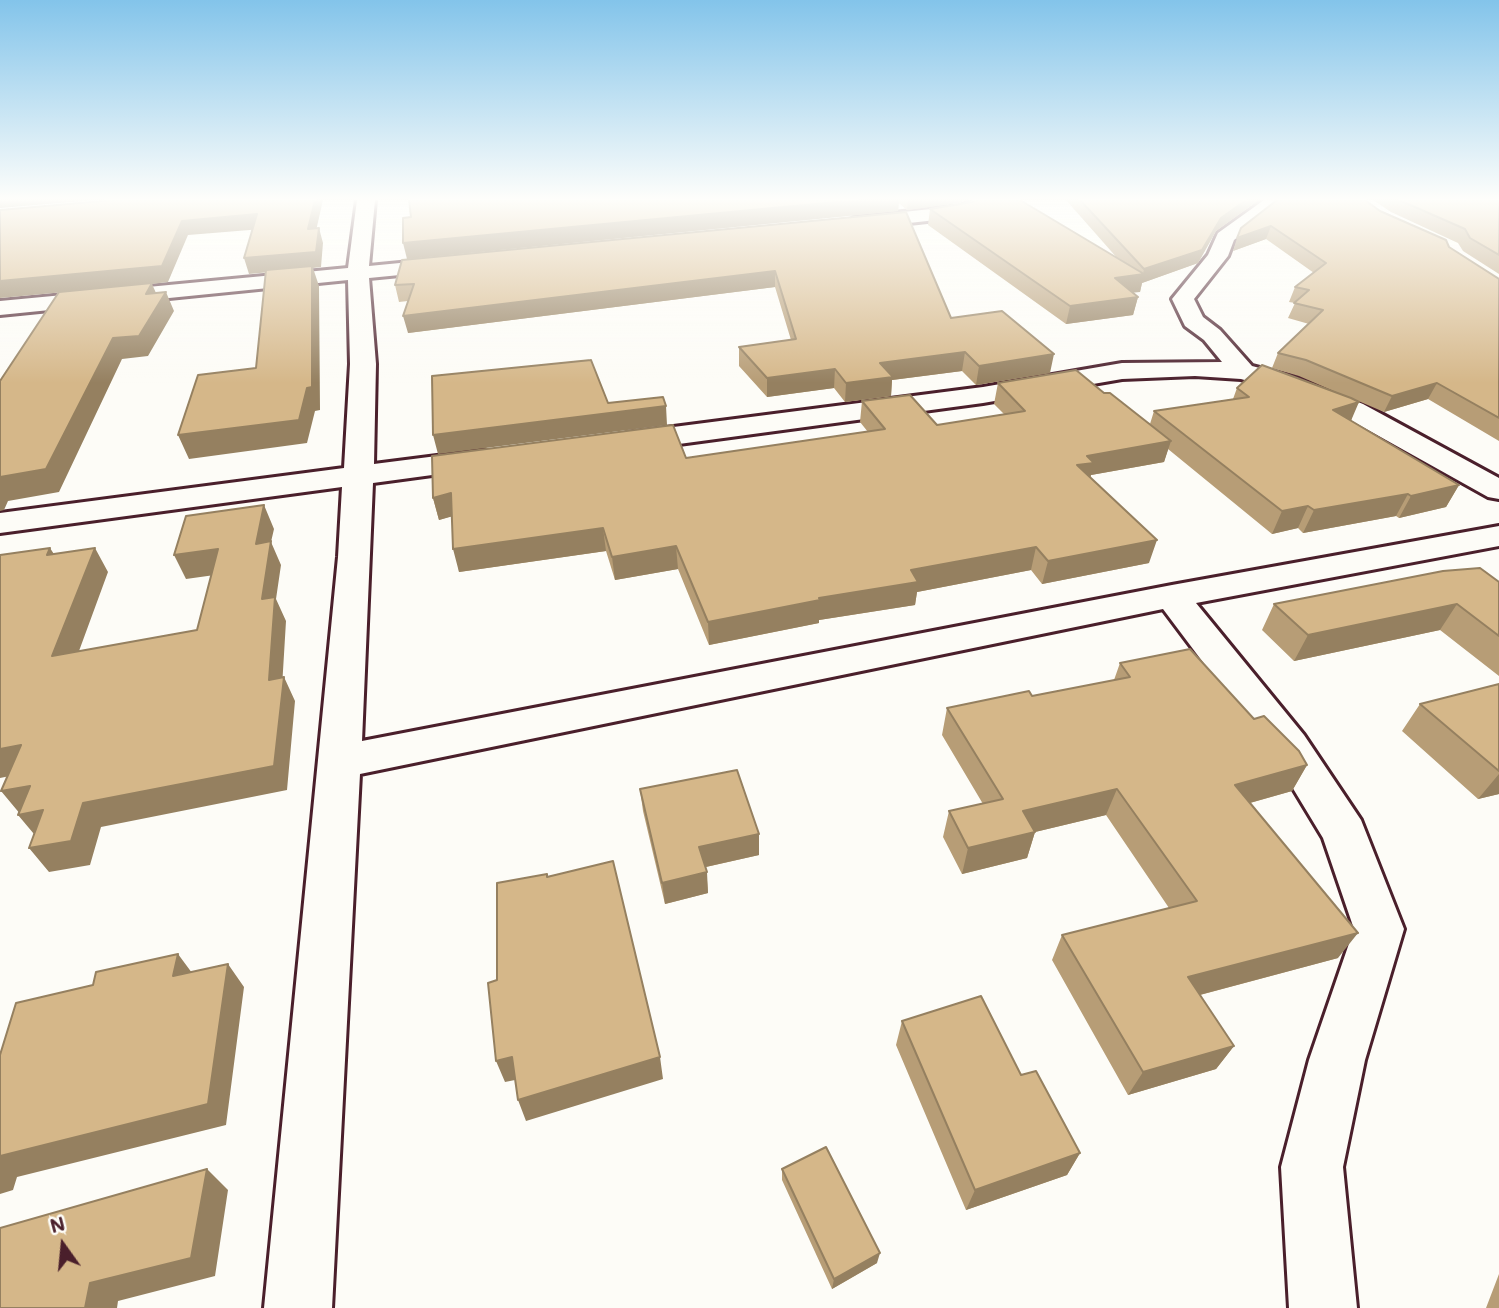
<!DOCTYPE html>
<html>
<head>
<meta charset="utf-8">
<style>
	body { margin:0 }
	#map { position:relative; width:1499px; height:1308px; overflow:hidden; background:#fdfcf7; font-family:Mali,sans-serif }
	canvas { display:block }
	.north { position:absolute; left:28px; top:1210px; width:70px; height:70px; -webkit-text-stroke:5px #fdfcf7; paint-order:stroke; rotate:345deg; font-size:19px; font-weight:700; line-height:28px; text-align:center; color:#4a1f2b }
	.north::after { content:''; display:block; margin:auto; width:24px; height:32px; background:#4a1f2b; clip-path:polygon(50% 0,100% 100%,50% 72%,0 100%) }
</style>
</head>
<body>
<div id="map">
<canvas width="1499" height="1308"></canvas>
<div class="north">N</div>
</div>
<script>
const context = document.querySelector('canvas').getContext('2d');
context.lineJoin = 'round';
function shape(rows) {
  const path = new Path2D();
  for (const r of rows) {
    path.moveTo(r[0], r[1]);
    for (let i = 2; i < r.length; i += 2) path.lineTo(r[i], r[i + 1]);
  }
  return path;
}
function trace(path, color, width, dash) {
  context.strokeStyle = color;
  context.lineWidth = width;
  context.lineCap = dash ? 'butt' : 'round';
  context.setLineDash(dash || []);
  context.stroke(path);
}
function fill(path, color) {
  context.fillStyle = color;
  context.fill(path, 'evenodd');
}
const minor = shape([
	[357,200,375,200,369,266,451,258,458,260,461,264,458,268,451,270,369,278,376,364,374,464,484,450,494,453,499,459,494,465,484,468,373,483,362,741,1172,585,1499,526,1499,546,1196,603,1304,735,1361,820,1404,929,1365,1060,1343,1167,1357,1308,1289,1308,1281,1167,1309,1060,1354,929,1323,838,1274,757,1163,609,360,774,332,1308,264,1308,338,557,342,487,0,533,0,513,344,468,350,364,348,280,0,315,0,301,348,268,357,200],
	[974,200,999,200,996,204,963,217,855,229,846,223,855,217,960,206,974,200],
	[1264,200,1285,200,1234,240,1228,256,1194,299,1203,317,1220,330,1252,366,1298,378,1363,404,1499,478,1499,499,1488,497,1343,416,1280,390,1241,379,1195,376,1122,379,983,403,627,451,617,448,613,442,617,436,627,433,983,387,1122,363,1222,362,1204,340,1185,326,1172,299,1208,255,1218,233,1264,200]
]);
trace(minor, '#4a1f2b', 6);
fill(minor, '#fdfcf7');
fill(shape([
	[409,200,967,200,958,203,907,210,899,203,898,211,407,259,411,217],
	[1066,200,1259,200,1216,231,1198,263,1142,283,1140,292,1133,292,1138,297,1133,315,1066,324,928,225,930,209,972,202,1118,259],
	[1277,200,1380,211,1449,247,1499,279,1499,441,1428,399,1384,412,1356,400,1351,421,1459,485,1446,507,1399,518,1396,516,1303,533,1298,528,1272,534,1168,449,1164,462,1091,475,1090,478,1149,563,1042,584,1031,570,917,592,915,605,819,620,819,623,709,645,678,569,615,580,606,551,459,572,452,516,439,520,433,498,686,458,868,432,860,422,862,401,937,425,1004,414,994,404,998,383,1104,393,1150,424,1154,411,1233,399,1237,388,1345,396,1299,376,1272,368,1278,353,1309,324,1288,318,1295,303,1289,302,1295,287,1314,273,1266,239,1233,251],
	[1373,200,1499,200,1499,274,1463,251,1458,243,1391,212],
	[906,212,951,318,1050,373,976,385,962,371,892,380,891,396,845,402,834,388,767,397,739,366,739,347,791,340,775,287,408,333,408,301,399,302,395,285],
	[1499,582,1499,676,1440,630,1294,661,1262,630,1274,604],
	[1120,663,1254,719,1307,765,1292,791,1250,803,1338,958,1200,995,1234,1046,1216,1069,1128,1095,1052,960,1062,935,1169,908,1106,815,1035,832,1027,858,962,874,943,837,949,811,983,804,942,735,947,708,1032,696,1114,680],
	[1499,684,1499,794,1478,799,1402,731,1420,704],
	[640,789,759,855,706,867,708,893,665,904,643,811],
	[902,1021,1021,1075,1080,1153,1067,1175,966,1210,896,1045],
	[782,1169,877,1263,832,1289,782,1180],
	[1499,1274,1499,1308,1486,1308]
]), '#b79d76');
fill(shape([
	[0,200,96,200,0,208],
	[315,200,323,200,313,244,308,229],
	[857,200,899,200,898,211,407,259,403,243],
	[908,200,967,200,958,203,907,210],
	[1246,200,1259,200,1216,231,1198,263,1142,283,1140,292,1110,295,1115,278,1143,274,1144,269],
	[257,214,262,229,188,235,168,282,152,284,160,302,166,292,174,311,148,356,122,359,59,492,8,501,4,510,0,511,0,477,113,338,146,294,151,284,0,298,0,281,182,221],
	[1271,226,1266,239,1233,251,1237,238],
	[319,228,323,243,321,267,313,268,319,286,320,410,315,411,307,443,189,459,178,435,307,388,312,268,249,274,244,258],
	[775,271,775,287,408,333,403,316],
	[1138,297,1133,315,1066,324,1070,306],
	[965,352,962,371,892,380,891,396,845,402,846,383,880,363],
	[1054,354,1050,373,976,385,979,366],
	[835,369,834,388,767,397,767,378],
	[1437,383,1428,399,1384,412,1392,396],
	[1359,402,1350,423,1333,410],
	[666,406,667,425,438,454,433,435],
	[1171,441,1164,462,1091,475,1088,484,1077,465,1087,456],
	[1459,485,1446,507,1399,518,1411,496],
	[451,493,457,515,439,520,433,498],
	[1408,494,1396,516,1303,533,1314,510],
	[264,505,274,529,271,542,281,565,276,599,286,621,281,704,269,680,256,544],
	[1308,506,1298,528,1272,534,1282,511],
	[603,528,606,551,459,572,453,549],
	[1157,540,1149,563,1042,584,1048,561],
	[676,546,678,569,615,580,612,557],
	[1036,547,1031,570,917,592,915,605,819,620,819,623,709,645,708,622,819,598,911,570],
	[50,548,65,571,47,555],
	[95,548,108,572,68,681,52,656],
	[218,549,229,573,186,579,174,555],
	[1457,604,1440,630,1294,661,1308,635],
	[284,677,295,701,287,790,101,827,90,865,49,872,29,848,83,803],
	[21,745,40,770,0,778,0,749],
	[1307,765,1292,791,1221,811,1235,785],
	[1499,774,1499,794,1478,799],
	[30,786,49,810,39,840,18,815,21,815,1,791],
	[1117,789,1106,815,1035,832,1027,858,962,874,968,848,1023,811],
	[759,834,759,855,701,868,699,847],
	[707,872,708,893,665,904,662,883],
	[1358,933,1338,958,1173,1002,1188,977],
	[178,954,195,977,173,976],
	[228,964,244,987,226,1125,17,1177,13,1190,0,1194,0,1156],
	[1234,1046,1216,1069,1128,1095,1143,1072],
	[512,1057,520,1079,505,1082,496,1061],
	[660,1057,663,1079,526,1121,518,1100],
	[1080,1153,1067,1175,966,1210,975,1190],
	[207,1169,228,1190,215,1276,118,1301,117,1308,85,1308,90,1283],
	[880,1253,877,1263,832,1289,834,1279]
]), '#958060');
const building = shape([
	[113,200,315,200,308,229,319,228,316,252,244,258,257,214,182,221,162,266,0,281,0,210,113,200],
	[409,200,857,200,403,243,403,218,411,217,409,200],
	[977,200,1020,200,1144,274,1115,278,1138,297,1070,306,930,209,972,202,977,200],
	[1080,200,1246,200,1221,218,1202,250,1144,269,1080,200],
	[1277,200,1365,200,1380,211,1446,240,1449,247,1499,279,1499,418,1437,383,1392,396,1306,360,1278,353,1323,310,1294,303,1309,290,1295,287,1326,263,1271,226,1237,238,1241,228,1277,200],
	[1399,200,1499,200,1499,255,1470,238,1465,229,1399,200],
	[906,212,951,318,1002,311,1054,354,979,366,965,352,880,363,893,377,846,383,835,369,767,378,739,347,796,339,775,271,403,316,414,284,395,285,402,260,906,212],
	[312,266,312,387,307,388,299,420,178,435,198,375,256,368,266,270,312,266],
	[152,283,146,294,166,292,139,336,113,338,46,469,0,477,0,381,59,292,152,283],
	[591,360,608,403,663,397,666,406,433,435,432,376,591,360],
	[1262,365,1351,398,1359,402,1333,410,1459,485,1411,496,1408,494,1314,510,1308,506,1282,511,1154,411,1249,397,1237,388,1262,365],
	[1076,370,1104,393,1110,393,1171,441,1087,456,1094,463,1077,465,1157,540,1048,561,1036,547,911,570,918,582,819,598,820,600,708,622,676,546,612,557,603,528,453,549,451,493,433,498,432,456,673,425,686,458,885,429,862,401,910,395,937,425,1025,411,998,383,1076,370],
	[264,505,256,544,271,541,262,599,275,597,269,680,284,677,274,766,83,803,71,841,29,848,43,810,18,815,30,786,1,791,21,745,0,749,0,555,50,548,47,555,95,548,52,656,197,630,218,549,174,555,186,516,264,505],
	[1480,568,1499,582,1499,636,1457,604,1308,635,1274,604,1443,571,1480,568],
	[1190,649,1254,719,1264,716,1299,751,1307,765,1235,785,1358,933,1188,977,1234,1046,1143,1072,1062,935,1197,901,1117,789,1023,811,1035,832,968,848,949,811,1003,799,947,708,1029,691,1032,696,1130,677,1120,663,1190,649],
	[1499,684,1499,771,1420,704,1499,684],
	[737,770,759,834,699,847,707,872,662,883,640,789,737,770],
	[613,861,660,1057,518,1100,512,1057,496,1061,488,983,497,980,497,883,547,874,547,877,613,861],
	[178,954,173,976,228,964,208,1104,0,1156,0,1055,16,1003,93,985,96,972,178,954],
	[981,996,1021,1075,1036,1071,1080,1153,975,1190,902,1021,981,996],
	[826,1147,880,1253,834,1279,782,1169,826,1147],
	[207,1169,191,1258,90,1283,85,1308,0,1308,0,1228,207,1169]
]);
fill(building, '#d5b789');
trace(building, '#958060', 2);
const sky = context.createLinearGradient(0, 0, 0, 383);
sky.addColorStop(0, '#83c4ea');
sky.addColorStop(0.52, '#fefefb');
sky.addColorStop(1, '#fefefb00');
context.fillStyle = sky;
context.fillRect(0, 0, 1499, 383);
</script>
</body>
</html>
